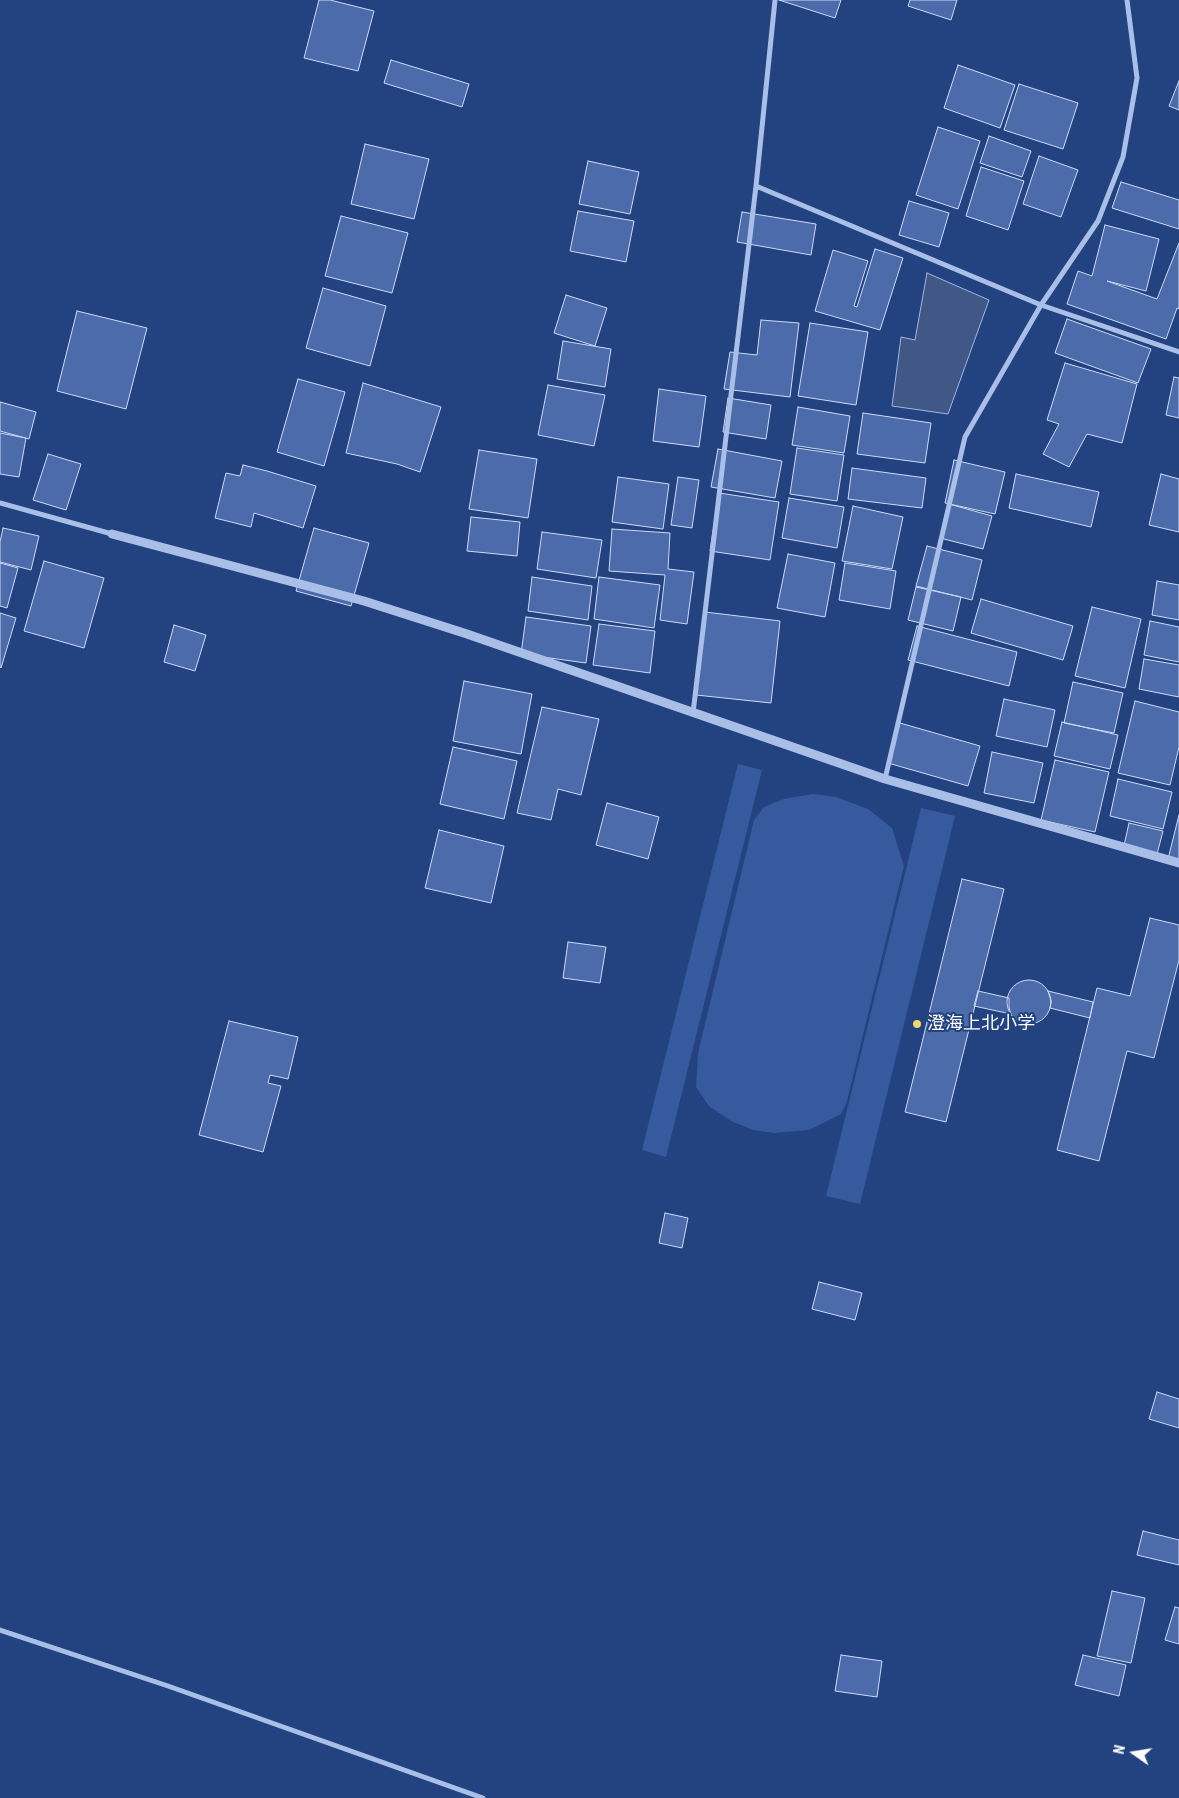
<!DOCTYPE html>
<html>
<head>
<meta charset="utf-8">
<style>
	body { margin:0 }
	#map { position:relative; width:1179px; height:1798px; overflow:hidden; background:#234280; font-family:"Roboto Condensed",sans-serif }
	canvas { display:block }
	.north { position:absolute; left:1109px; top:1728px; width:50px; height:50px; -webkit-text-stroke:4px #234280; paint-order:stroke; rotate:283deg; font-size:14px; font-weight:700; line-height:20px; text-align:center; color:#fff }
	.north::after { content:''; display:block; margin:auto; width:18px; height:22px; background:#fff; clip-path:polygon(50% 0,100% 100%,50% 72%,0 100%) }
</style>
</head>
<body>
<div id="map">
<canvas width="1179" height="1798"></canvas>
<div class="north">N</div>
</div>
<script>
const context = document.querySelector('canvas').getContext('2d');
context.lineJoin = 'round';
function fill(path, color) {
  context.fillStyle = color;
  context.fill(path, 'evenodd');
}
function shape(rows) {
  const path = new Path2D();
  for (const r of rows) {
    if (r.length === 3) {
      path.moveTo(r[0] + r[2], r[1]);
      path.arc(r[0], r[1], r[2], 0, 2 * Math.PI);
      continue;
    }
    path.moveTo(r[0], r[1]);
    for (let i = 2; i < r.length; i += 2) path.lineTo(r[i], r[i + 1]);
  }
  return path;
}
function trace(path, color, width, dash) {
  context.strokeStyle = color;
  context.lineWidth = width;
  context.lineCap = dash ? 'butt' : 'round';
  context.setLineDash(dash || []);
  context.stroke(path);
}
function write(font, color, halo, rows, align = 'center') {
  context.font = font + ' "Roboto Condensed","Noto Sans SC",sans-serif';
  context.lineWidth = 4;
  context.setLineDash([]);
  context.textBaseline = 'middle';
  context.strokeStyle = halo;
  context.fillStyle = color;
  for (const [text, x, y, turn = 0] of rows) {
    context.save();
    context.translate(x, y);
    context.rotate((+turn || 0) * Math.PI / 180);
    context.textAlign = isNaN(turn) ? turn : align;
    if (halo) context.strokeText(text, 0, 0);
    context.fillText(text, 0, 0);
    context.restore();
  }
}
fill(shape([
	[738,764,762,770,666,1157,642,1150],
	[813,794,836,797,868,809,892,828,904,866,847,1101,841,1114,809,1130,774,1133,753,1130,731,1121,709,1106,696,1087,698,1053,754,820,764,807,784,799],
	[921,808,955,816,860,1204,826,1196]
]), '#375a9e');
const water = shape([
	[927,273,989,300,948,414,892,406,901,337,915,340,927,273]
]);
fill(water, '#415785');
trace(water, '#9db8e8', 1);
const building = shape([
	[319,0,330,0,374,11,358,71,304,58,319,0],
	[779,0,841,0,835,18,779,0],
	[910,0,957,0,951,20,908,6,910,0],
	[391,60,469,84,462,107,384,83,391,60],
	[958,65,1015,85,1000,128,944,108,958,65],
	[1179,81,1179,110,1169,106,1179,81],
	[1019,84,1078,103,1063,149,1004,130,1019,84],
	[938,127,980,141,958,209,916,195,938,127],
	[989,136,1031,151,1022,177,980,163,989,136],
	[365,144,429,159,414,219,351,204,365,144],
	[1039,156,1078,170,1061,217,1023,204,1039,156],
	[588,161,639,172,630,214,579,204,588,161],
	[981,167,1024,181,1008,230,966,216,981,167],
	[1121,182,1179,200,1179,229,1112,208,1121,182],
	[909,201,949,213,939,247,899,235,909,201],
	[578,211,634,221,626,262,570,251,578,211],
	[742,212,816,224,811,255,737,242,742,212],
	[341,216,408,233,392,293,325,276,341,216],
	[1105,225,1159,239,1146,291,1107,281,1157,299,1179,243,1179,309,1177,308,1166,339,1067,304,1078,271,1092,276,1105,225],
	[875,249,903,258,880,330,815,311,833,250,868,261,854,306,857,307,875,249],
	[323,288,386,306,370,366,306,348,323,288],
	[566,295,607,308,595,346,554,333,566,295],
	[77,311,147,328,126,409,57,391,77,311],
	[1067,319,1151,349,1138,383,1055,353,1067,319],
	[761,320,799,323,790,397,724,389,730,352,757,355,761,320],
	[810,323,868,332,856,405,798,396,810,323],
	[563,341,611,349,605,387,557,379,563,341],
	[1065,363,1137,384,1122,443,1087,434,1069,467,1043,454,1059,424,1047,420,1065,363],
	[1174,377,1179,378,1179,418,1166,415,1174,377],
	[298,379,345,392,324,466,277,452,298,379],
	[363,383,441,407,420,472,397,464,346,453,363,383],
	[548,385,605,395,594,446,538,435,548,385],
	[659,389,706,396,699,447,653,441,659,389],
	[728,398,771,405,766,439,723,432,728,398],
	[0,402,36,412,29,439,0,431,0,402],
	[798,407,850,416,844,453,792,445,798,407],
	[863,413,931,423,925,463,857,454,863,413],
	[0,433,26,438,19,477,0,474,0,433],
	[797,448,844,455,837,501,790,494,797,448],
	[718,449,782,461,775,498,711,487,718,449],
	[479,450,537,459,528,518,469,509,479,450],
	[48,454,81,464,66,510,33,500,48,454],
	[954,460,1005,472,995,514,945,503,954,460],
	[243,465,267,471,316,486,303,528,254,513,251,527,215,518,226,473,240,476,243,465],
	[852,468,926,478,922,508,848,499,852,468],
	[1016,474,1099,492,1091,527,1009,508,1016,474],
	[1161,474,1179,479,1179,532,1149,525,1161,474],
	[618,477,669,484,663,529,612,522,618,477],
	[678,477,699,480,692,528,671,525,678,477],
	[719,493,779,502,770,560,710,551,719,493],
	[789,498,844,507,837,548,782,538,789,498],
	[949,504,992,516,983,549,940,538,949,504],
	[853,506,903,517,892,569,842,561,853,506],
	[471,517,520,522,517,556,467,551,471,517],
	[3,528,39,536,31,570,0,562,0,542,3,528],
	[314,528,369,543,351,606,296,591,314,528],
	[612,529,670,533,668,569,694,572,687,624,660,620,665,575,609,571,612,529],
	[542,532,602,540,596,578,537,569,542,532],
	[927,546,982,560,972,600,916,586,927,546],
	[788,554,835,563,825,617,777,608,788,554],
	[44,561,104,578,84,648,24,631,44,561],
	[0,563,18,568,7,608,0,606,0,563],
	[845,563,896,571,890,609,839,600,845,563],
	[532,577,592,586,588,620,528,611,532,577],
	[599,577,660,585,654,628,594,619,599,577],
	[1157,581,1179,585,1179,620,1152,615,1157,581],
	[916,587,961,597,953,631,908,620,916,587],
	[981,599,1073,626,1063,660,971,633,981,599],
	[1092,607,1141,619,1125,688,1075,676,1092,607],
	[705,612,780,621,771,703,696,695,705,612],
	[0,613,16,618,1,668,0,667,0,613],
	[526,617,591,626,586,663,521,654,526,617],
	[1150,621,1179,627,1179,662,1144,655,1150,621],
	[599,624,655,631,650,673,593,665,599,624],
	[174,625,206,635,195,671,164,662,174,625],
	[917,626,1017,652,1009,686,908,660,917,626],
	[1144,659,1179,665,1179,697,1139,689,1144,659],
	[464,681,532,694,521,754,453,741,464,681],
	[1073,682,1123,693,1114,733,1064,723,1073,682],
	[1004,699,1055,710,1047,747,996,736,1004,699],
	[1135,701,1179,712,1179,747,1170,785,1118,773,1135,701],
	[542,707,599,719,581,795,558,789,551,820,517,813,542,707],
	[1062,722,1118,735,1110,769,1054,756,1062,722],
	[900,723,980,746,968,786,888,763,900,723],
	[453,747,517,761,504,819,440,804,453,747],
	[992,752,1043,763,1034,803,984,793,992,752],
	[1055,760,1109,772,1095,832,1041,820,1055,760],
	[1118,779,1172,792,1163,829,1110,816,1118,779],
	[607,803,659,817,648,859,596,845,607,803],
	[1179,815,1179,861,1168,859,1179,815],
	[1129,823,1163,831,1156,858,1123,850,1129,823],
	[439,830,504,846,491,903,425,888,439,830],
	[962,879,1004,889,946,1122,905,1112,962,879],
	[1150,918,1179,925,1179,960,1154,1058,1127,1051,1099,1161,1057,1150,1097,988,1130,996,1150,918],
	[568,942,606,947,600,983,563,978,568,942],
	[1029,1002,22],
	[978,991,1009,998,1009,1008,1011,1014,974,1006,978,991],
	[1048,991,1093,1002,1090,1018,1050,1008,1051,1001,1048,991],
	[229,1021,298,1037,288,1079,270,1075,268,1083,281,1086,263,1152,199,1135,229,1021],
	[665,1213,688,1218,682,1248,659,1243,665,1213],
	[819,1282,862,1293,855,1320,812,1309,819,1282],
	[1157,1392,1179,1399,1179,1428,1149,1419,1157,1392],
	[1143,1531,1179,1540,1179,1565,1137,1555,1143,1531],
	[1112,1591,1145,1598,1131,1663,1097,1656,1112,1591],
	[1175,1607,1179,1608,1179,1644,1165,1640,1175,1607],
	[841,1655,882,1661,877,1697,835,1691,841,1655],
	[1083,1655,1126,1665,1119,1696,1075,1685,1083,1655]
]);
fill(building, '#4b6baa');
trace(building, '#cddbf6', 1);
trace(shape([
	[775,0,756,186,1041,305,1179,352],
	[0,503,112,534],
	[693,713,756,186],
	[885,779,965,437,1041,305,1098,221,1123,157,1137,78,1127,0],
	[0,1630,168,1686,483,1798]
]), '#a9bfe7', 5);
trace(shape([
	[112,534,364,601,467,634,885,779,1179,863]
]), '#a9bfe7', 9);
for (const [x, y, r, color] of [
	[917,1024,5,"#f2d96c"]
]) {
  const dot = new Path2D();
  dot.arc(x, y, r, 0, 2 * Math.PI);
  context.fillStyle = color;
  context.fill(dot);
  trace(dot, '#234280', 2);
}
write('18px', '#fff', '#234280', [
	["澄海上北小学",927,1024]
], 'left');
</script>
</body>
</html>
